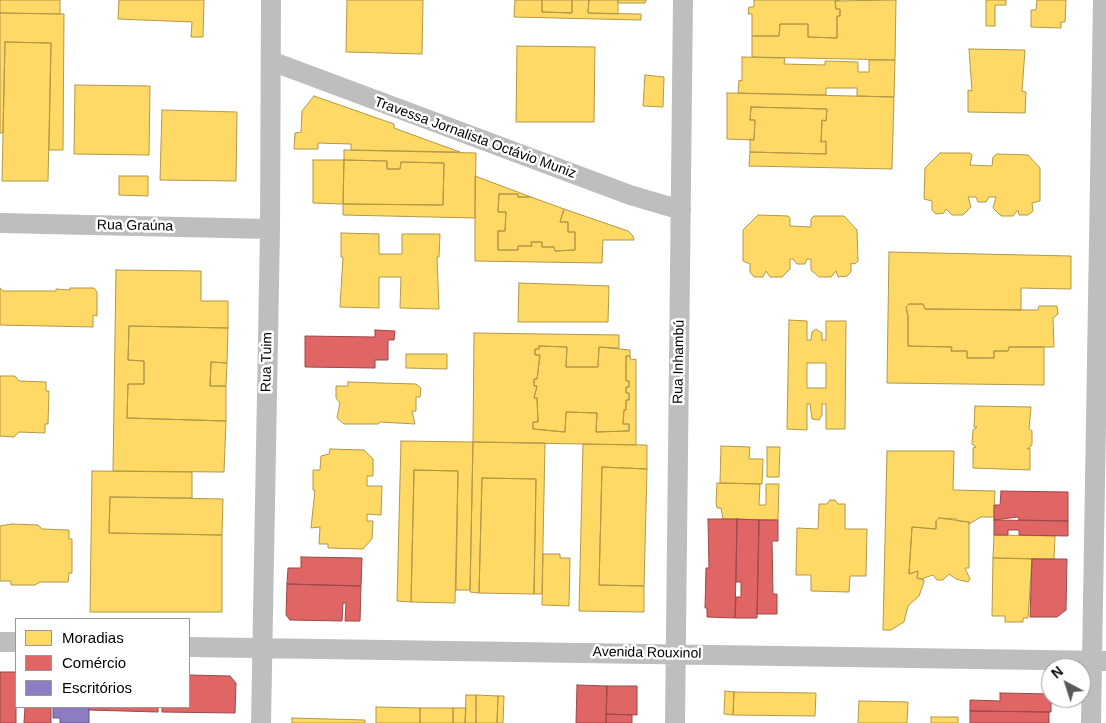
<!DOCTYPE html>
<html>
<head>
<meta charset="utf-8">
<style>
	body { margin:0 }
	#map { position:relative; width:1106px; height:723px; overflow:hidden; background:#fff; font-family:Arial,sans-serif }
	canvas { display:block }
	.legend { position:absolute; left:15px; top:618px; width:175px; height:90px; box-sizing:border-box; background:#fff; border:1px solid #999; margin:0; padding:6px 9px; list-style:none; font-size:15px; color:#000 }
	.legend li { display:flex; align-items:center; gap:10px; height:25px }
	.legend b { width:25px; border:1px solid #999 }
	.north { position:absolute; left:1041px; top:658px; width:50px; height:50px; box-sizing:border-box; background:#fff; border:1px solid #999; border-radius:50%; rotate:320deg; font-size:14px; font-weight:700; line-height:20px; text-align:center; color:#000 }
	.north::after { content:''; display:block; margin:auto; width:18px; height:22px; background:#595959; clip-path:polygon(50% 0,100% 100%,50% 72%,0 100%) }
</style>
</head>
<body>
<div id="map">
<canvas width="1106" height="723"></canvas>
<ul class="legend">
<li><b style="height:14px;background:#ffd966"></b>Moradias</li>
<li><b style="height:14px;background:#e06666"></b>Comércio</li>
<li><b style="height:14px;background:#8e7cc3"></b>Escritórios</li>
</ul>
<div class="north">N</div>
</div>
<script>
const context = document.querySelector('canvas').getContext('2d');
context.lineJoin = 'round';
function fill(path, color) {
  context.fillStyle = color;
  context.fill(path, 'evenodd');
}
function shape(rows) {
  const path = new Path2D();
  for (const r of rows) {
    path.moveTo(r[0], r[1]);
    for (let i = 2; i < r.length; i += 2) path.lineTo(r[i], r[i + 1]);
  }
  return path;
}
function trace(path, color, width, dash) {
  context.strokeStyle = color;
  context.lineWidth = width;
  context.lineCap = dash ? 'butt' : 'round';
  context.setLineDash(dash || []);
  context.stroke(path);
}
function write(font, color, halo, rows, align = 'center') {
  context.font = font + ' Arial,sans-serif';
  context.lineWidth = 5;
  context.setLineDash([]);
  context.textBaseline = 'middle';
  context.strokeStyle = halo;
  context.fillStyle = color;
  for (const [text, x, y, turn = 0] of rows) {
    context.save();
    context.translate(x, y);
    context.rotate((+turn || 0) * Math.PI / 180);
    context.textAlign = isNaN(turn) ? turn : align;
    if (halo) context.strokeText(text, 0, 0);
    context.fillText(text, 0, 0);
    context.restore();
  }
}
const homes = shape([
	[0,0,60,0,60,14,0,13,0,0],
	[119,0,204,0,203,37,191,37,192,22,118,19,119,0],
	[347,0,423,0,422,54,346,52,347,0],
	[515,0,542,0,542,12,572,13,572,0,589,0,588,13,641,14,641,20,514,17,515,0],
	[542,0,572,0,572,13,542,12,542,0],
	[589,0,618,0,618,14,588,13,589,0],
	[618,0,646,0,645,3,618,3,618,0],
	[754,0,840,0,835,1,836,9,840,9,840,16,837,16,837,38,808,37,808,24,780,24,779,36,752,36,752,14,748,14,749,7,754,7,754,0],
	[896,0,895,60,752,57,752,36,779,36,780,24,808,24,808,37,837,38,837,16,840,16,840,9,836,9,835,1,896,0],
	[986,0,1006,0,1006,5,995,5,995,26,986,26,986,0],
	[1037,0,1066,0,1065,22,1061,22,1061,28,1031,27,1031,10,1036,10,1037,0],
	[0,13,64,14,63,150,49,150,51,43,5,42,3,133,0,133,0,13],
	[5,42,51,43,48,181,2,181,5,42],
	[517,46,595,47,594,122,516,122,517,46],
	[969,49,1025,50,1022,91,1026,92,1025,113,968,112,968,90,972,91,969,49],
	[742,57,785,58,784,64,825,65,825,61,858,62,858,72,869,72,869,60,895,60,894,97,857,96,857,88,826,88,826,95,738,93,739,80,742,81,742,57],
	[645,75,664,77,663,107,643,106,645,75],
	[75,85,150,86,149,155,74,154,75,85],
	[727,93,894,97,892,169,749,166,750,152,826,154,826,141,821,142,822,120,826,121,827,109,751,107,750,120,755,120,754,140,727,139,727,93],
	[314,96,394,124,394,128,460,152,351,150,351,144,318,143,318,149,294,149,295,133,301,132,302,111,314,96],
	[751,107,827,109,826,121,822,120,821,142,826,141,826,154,750,152,750,139,754,140,755,120,750,120,751,107],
	[162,110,237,112,236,181,160,180,162,110],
	[344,150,476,153,475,218,343,215,343,204,443,205,444,163,401,162,400,169,387,169,387,161,344,160,344,150],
	[940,153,970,153,972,155,970,165,992,166,993,157,997,154,1028,155,1040,168,1040,201,1032,203,1033,211,1028,215,1019,215,1018,210,1013,216,1001,216,993,208,996,197,989,197,986,202,978,202,976,197,968,197,971,207,963,215,952,215,946,209,944,213,936,214,932,210,932,201,924,199,925,168,940,153],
	[313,160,344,160,343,204,313,203,313,160],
	[344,160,387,161,387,169,400,169,401,162,444,163,443,205,343,204,344,160],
	[119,176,148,176,148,196,119,195,119,176],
	[475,176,531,197,518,197,518,194,499,194,498,212,506,212,505,231,498,231,498,250,518,250,518,246,532,246,531,242,542,242,542,247,554,247,555,251,575,250,575,232,568,232,568,222,560,222,564,209,628,231,633,236,634,240,603,240,602,263,475,261,475,176],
	[499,194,518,194,518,197,531,197,564,209,560,222,568,222,568,232,575,232,575,250,555,251,554,247,542,247,542,242,531,242,532,246,518,246,518,250,498,250,498,231,505,231,506,212,498,212,499,194],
	[758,215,788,216,790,218,790,226,811,227,811,219,814,216,844,216,857,230,858,261,855,264,851,263,851,272,847,276,838,277,836,271,831,277,819,277,811,270,811,259,807,259,805,264,797,264,793,259,790,259,790,269,782,277,770,277,766,271,763,277,754,277,750,272,750,264,743,261,743,230,758,215],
	[341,233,379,234,379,254,402,254,402,234,440,234,439,257,437,257,439,309,400,308,401,277,379,277,379,308,340,307,343,257,341,257,341,233],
	[889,252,1071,256,1071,289,1021,288,1021,310,925,309,923,304,909,304,906,307,908,316,908,346,952,347,951,351,967,351,967,358,994,358,994,351,1008,351,1009,347,1044,347,1044,385,887,383,889,252],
	[116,270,201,271,201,301,228,301,228,328,129,326,128,360,144,361,144,384,128,384,127,418,226,421,224,472,113,471,116,270],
	[519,283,609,286,608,322,518,322,519,283],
	[0,288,3,291,56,291,56,289,70,290,70,288,94,288,97,292,97,316,93,315,93,327,0,325,0,288],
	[909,304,923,304,925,309,1038,310,1039,306,1057,306,1058,314,1053,318,1054,347,1009,347,1008,351,994,351,994,358,967,358,967,351,951,351,952,347,908,346,908,316,906,307,909,304],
	[789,320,807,321,807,340,811,340,812,332,816,329,822,333,822,340,826,340,826,321,846,321,845,429,826,429,826,404,822,404,822,415,819,420,812,419,810,404,807,404,807,430,787,429,789,320],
	[807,363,826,363,826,388,807,388,807,363],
	[129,326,228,328,227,363,211,362,210,386,226,386,226,421,127,418,128,384,144,384,144,361,128,360,129,326],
	[474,333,619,335,619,348,599,347,598,367,566,367,567,347,539,346,539,349,535,349,535,355,540,355,537,379,534,379,534,386,537,386,534,398,537,398,538,422,533,422,533,429,565,432,566,412,597,413,596,432,629,431,629,424,623,424,624,410,626,410,626,400,629,400,629,393,626,393,626,387,629,387,629,381,626,381,626,356,630,356,631,360,636,359,636,445,473,442,474,333],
	[539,346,567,347,566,367,598,367,599,347,630,350,630,356,626,356,626,381,629,381,629,387,626,387,626,393,629,393,629,400,626,400,626,410,624,410,623,424,629,424,629,431,596,432,597,413,566,412,565,432,533,429,533,422,538,422,537,398,534,398,537,386,534,386,534,379,537,379,540,355,535,355,535,349,539,349,539,346],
	[406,354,447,354,447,369,406,368,406,354],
	[211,362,227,363,226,386,210,386,211,362],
	[0,376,15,376,19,381,46,382,46,391,49,391,48,424,45,424,45,433,19,432,14,437,0,436,0,376],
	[348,382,416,384,421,388,420,397,416,397,416,411,412,411,415,424,380,422,378,424,344,424,337,418,340,403,336,398,336,386,348,386,348,382],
	[975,406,1031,407,1029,429,1032,431,1032,445,1027,449,1030,448,1030,470,973,468,973,448,976,447,972,444,973,430,977,427,974,427,975,406],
	[401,441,473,442,470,590,456,590,458,471,414,470,411,602,397,601,401,441],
	[473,442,545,443,542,594,534,594,536,479,482,478,479,593,470,592,473,442],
	[583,444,647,445,647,469,602,467,599,585,644,586,644,612,579,611,583,444],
	[721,446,750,447,749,459,763,459,762,484,720,483,721,446],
	[767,447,780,447,779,477,767,477,767,447],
	[330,449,364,450,373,459,373,476,367,476,367,486,382,486,381,515,367,514,367,521,373,521,372,539,363,549,328,548,328,544,319,544,320,527,311,528,315,490,313,490,313,470,320,470,321,456,329,454,330,449],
	[887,451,954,451,953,490,995,491,994,517,981,517,969,524,969,522,959,521,956,519,939,518,936,521,936,529,912,527,909,574,918,571,917,578,924,580,924,582,919,596,908,606,904,622,891,630,883,630,887,451],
	[602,467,647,469,644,586,599,585,602,467],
	[414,470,458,471,455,603,411,602,414,470],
	[92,471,192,472,192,498,110,497,109,533,222,535,222,612,90,612,92,471],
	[482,478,536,479,534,594,479,593,482,478],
	[717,483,760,484,759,505,766,505,766,484,779,484,778,520,723,519,721,508,717,508,716,503,717,483],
	[110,497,223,499,222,535,109,533,110,497],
	[830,500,835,500,838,504,845,504,845,529,867,529,866,576,850,576,849,592,811,591,811,575,796,575,797,528,818,529,819,504,827,504,830,500],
	[939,518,969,522,969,568,965,568,970,579,968,582,956,579,949,574,943,580,937,580,933,575,921,579,917,578,918,571,909,574,912,527,936,529,936,521,939,518],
	[12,524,38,525,42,529,69,530,69,539,72,539,72,573,69,573,68,582,40,582,35,585,11,585,11,581,0,581,0,526,12,524],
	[994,535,1055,536,1054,559,993,558,994,535],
	[543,554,560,554,560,558,570,558,569,606,542,605,543,554],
	[993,558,1032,559,1028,618,1023,618,1023,622,1005,622,1005,616,992,616,993,558],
	[725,691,734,692,733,715,724,714,725,691],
	[734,692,816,693,815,716,733,715,734,692],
	[466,695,476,695,476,723,465,723,466,695],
	[476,695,498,696,497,723,476,723,476,695],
	[498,696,504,696,503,723,497,723,498,696],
	[859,701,908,702,907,723,858,723,859,701],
	[376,707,420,708,420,723,376,723,376,707],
	[420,708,453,708,453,723,420,723,420,708],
	[453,708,466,708,465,723,453,723,453,708],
	[931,717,958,717,958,723,931,723,931,717],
	[292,718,365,720,365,723,292,723,292,718]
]);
fill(homes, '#ffd966');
trace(homes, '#b29847', 1);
const shops = shape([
	[375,330,395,331,394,340,388,340,388,360,375,360,375,368,305,367,305,336,375,337,375,330],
	[1001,491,1068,492,1068,521,1019,520,1018,517,994,520,994,505,1000,505,1001,491],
	[708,519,737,519,735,618,707,617,707,608,705,608,706,568,709,568,708,519],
	[737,519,759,520,757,618,735,618,736,597,741,597,741,582,736,582,737,519],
	[759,520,778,520,778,541,772,541,773,594,777,594,777,614,757,614,759,520],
	[994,520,1068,521,1068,536,1019,535,1019,530,1008,530,1008,535,994,535,994,520],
	[301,557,362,558,361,586,287,584,288,568,301,568,301,557],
	[1032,559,1067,559,1066,610,1057,617,1030,617,1032,559],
	[287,584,361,586,360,621,345,621,346,603,343,603,342,621,290,620,286,615,287,584],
	[0,672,16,672,16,723,0,723,0,672],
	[189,675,230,676,236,683,235,713,162,712,162,707,189,707,189,675],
	[577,685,607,686,606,723,576,723,577,685],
	[607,686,637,686,637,715,606,714,607,686],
	[1000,693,1051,694,1051,712,970,711,970,700,1000,701,1000,693],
	[25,707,51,707,51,723,24,723,25,707],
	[89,707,158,707,158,712,89,710,89,707],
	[970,711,1049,712,1049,723,970,723,970,711],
	[606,714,632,715,632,723,606,723,606,714]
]);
fill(shops, '#e06666');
trace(shops, '#9d4747', 1);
const offices = shape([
	[53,707,89,707,89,723,60,723,60,718,53,718,53,707]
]);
fill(offices, '#8e7cc3');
trace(offices, '#635788', 1);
trace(shape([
	[271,61,630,195,681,210],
	[0,223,270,229],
	[0,642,16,642],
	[189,647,1106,661],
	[261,723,270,229,271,0],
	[675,723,683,0],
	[1091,723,1103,0]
]), '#bebebe', 20);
write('14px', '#000', '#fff', [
	["Travessa Jornalista Octávio Muniz",475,138,20],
	["Rua Graúna",135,226,1],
	["Rua Tuim",267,362,-89],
	["Rua Inhambú",679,362,-89],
	["Avenida Rouxinol",647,653,1]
]);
</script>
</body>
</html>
